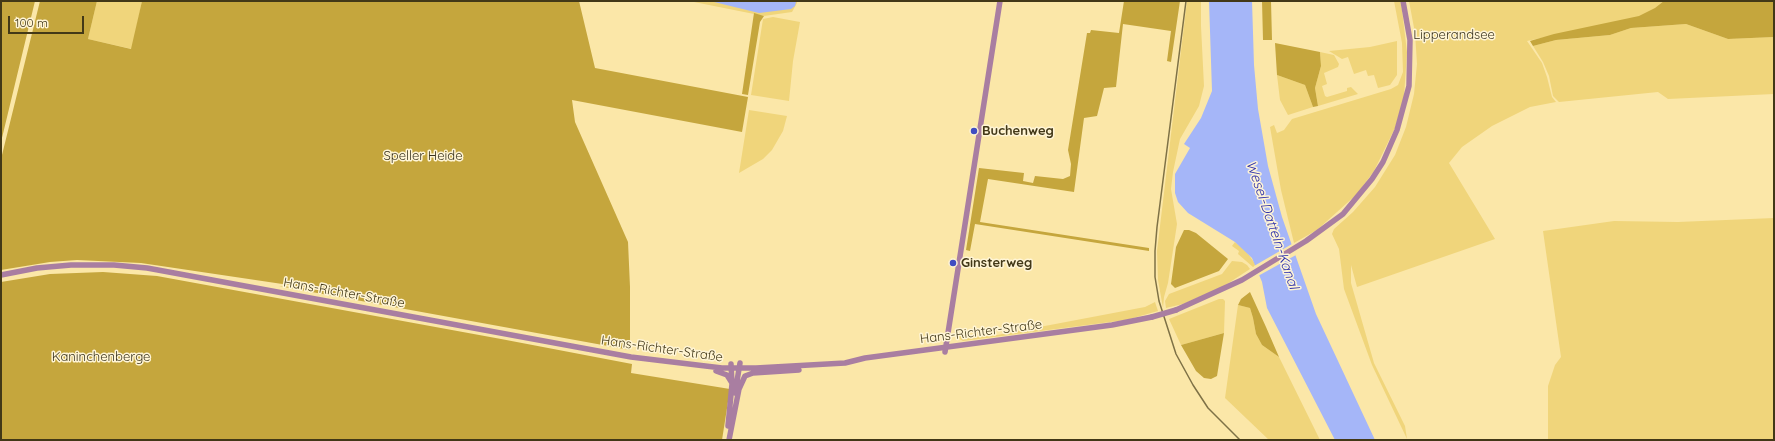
<!DOCTYPE html>
<html>
<head>
<meta charset="utf-8">
<style>
	body { margin:0 }
	#map { position:relative; width:1775px; height:441px; overflow:hidden; background:#fbe7a8; font-family:Quicksand,sans-serif }
	canvas { display:block }
	.frame { position:absolute; inset:0; border:2px solid #423817; pointer-events:none }
	.scale { position:absolute; left:8px; top:16px; width:76px; height:18px; box-sizing:border-box; border:2px solid #423817; border-top:0; padding-left:5px; font-size:12px; line-height:14px; white-space:nowrap; color:#423817; -webkit-text-stroke:3px #fff5d6; paint-order:stroke }
</style>
</head>
<body>
<div id="map">
<canvas width="1775" height="441"></canvas>
<div class="frame"></div>
<div class="scale">100 m</div>
</div>
<script>
const context = document.querySelector('canvas').getContext('2d');
context.lineJoin = 'round';
function fill(path, color) {
  context.fillStyle = color;
  context.fill(path, 'evenodd');
}
function shape(rows) {
  const path = new Path2D();
  for (const r of rows) {
    path.moveTo(r[0], r[1]);
    for (let i = 2; i < r.length; i += 2) path.lineTo(r[i], r[i + 1]);
  }
  return path;
}
function trace(path, color, width, dash) {
  context.strokeStyle = color;
  context.lineWidth = width;
  context.lineCap = dash ? 'butt' : 'round';
  context.setLineDash(dash || []);
  context.stroke(path);
}
function write(font, color, halo, rows, align = 'center') {
  context.font = font + ' Quicksand,sans-serif';
  context.lineWidth = 3;
  context.setLineDash([]);
  context.textBaseline = 'middle';
  context.strokeStyle = halo;
  context.fillStyle = color;
  for (const [text, x, y, turn = 0] of rows) {
    context.save();
    context.translate(x, y);
    context.rotate((+turn || 0) * Math.PI / 180);
    context.textAlign = isNaN(turn) ? turn : align;
    if (halo) context.strokeText(text, 0, 0);
    context.fillText(text, 0, 0);
    context.restore();
  }
}
fill(shape([
	[97,1,142,1,132,49,88,39],
	[689,1,797,1,797,3,792,12,764,16],
	[1187,1,1201,1,1201,26,1204,86,1199,106,1180,139,1173,172,1171,189,1177,224,1168,283,1164,297,1163,308,1158,280,1157,251],
	[1394,1,1400,1,1402,10,1407,52,1404,97,1395,128,1374,171,1357,194,1317,230,1294,243,1281,190,1270,127,1274,125,1277,133,1284,130,1292,119,1391,89,1398,85,1403,72,1402,43],
	[1409,1,1667,1,1646,16,1527,41,1542,63,1547,77,1552,97,1556,102,1530,107,1492,126,1462,147,1449,163,1495,239,1357,287,1351,265,1351,283,1374,363,1405,426,1407,439,1372,365,1344,289,1339,249,1332,234,1334,229,1353,212,1375,187,1395,155,1406,127,1414,94,1417,64,1415,33],
	[773,17,800,22,793,61,789,101,751,95,763,19],
	[1686,24,1728,39,1774,37,1774,94,1668,99,1658,92,1559,102,1553,96,1549,76,1543,62,1533,46,1556,40,1610,35,1631,28],
	[1397,41,1397,75,1390,85,1378,88,1374,75,1368,76,1366,70,1354,74,1348,57,1342,59,1329,51,1370,47],
	[1320,52,1334,55,1339,64,1338,67,1324,73,1327,84,1322,86,1325,96,1327,97,1347,91,1347,88,1351,87,1358,94,1318,106,1315,88,1321,66],
	[1277,75,1305,85,1313,107,1288,115,1280,100],
	[749,110,787,116,783,131,772,150,763,159,739,173],
	[1774,218,1774,440,1548,440,1548,386,1555,365,1561,357,1543,231,1614,221,1678,222],
	[1235,242,1246,251,1256,265,1253,267,1238,254,1239,251,1232,246],
	[1232,261,1242,262,1247,265,1250,269,1224,286,1183,304,1166,308,1165,301,1169,294,1222,274],
	[1219,299,1223,299,1225,301,1224,333,1181,345,1169,319],
	[1155,302,1158,311,1126,320,963,341,956,337,957,333,959,336,968,337,992,336,1145,307],
	[1238,305,1250,308,1253,318,1256,334,1262,345,1279,357,1320,440,1269,440,1225,398]
]), '#f0d57b');
fill(shape([
	[1,1,35,1,1,142],
	[40,1,97,1,88,39,131,49,142,1,579,1,595,68,748,97,742,132,572,100,575,122,628,242,630,287,630,350,279,286,316,289,141,263,77,260,50,262,1,270,1,159],
	[1124,1,1180,1,1171,62,1167,61,1171,31,1123,24,1116,87,1104,88,1097,116,1084,118,1074,192,988,179,980,222,1149,248,1149,251,975,224,970,251,966,250,979,168,1024,173,1023,181,1033,183,1035,176,1063,179,1070,176,1071,164,1068,150,1087,33,1090,33,1091,30,1119,33],
	[1262,1,1271,1,1272,40,1263,40],
	[1664,1,1774,1,1774,37,1728,39,1686,24,1631,28,1610,35,1556,40,1533,46,1530,41,1554,34,1639,16,1655,8],
	[754,13,764,16,760,22,748,95,742,94],
	[1275,43,1320,52,1321,66,1315,88,1318,106,1313,107,1305,85,1277,75],
	[1184,230,1189,230,1196,233,1228,259,1219,271,1175,288,1171,284,1176,247],
	[103,272,157,276,501,339,632,364,631,373,730,389,722,440,1,440,1,282,50,274],
	[1250,292,1266,327,1279,357,1262,345,1256,334,1253,318,1250,308,1238,305,1241,299],
	[1224,333,1217,376,1211,379,1204,378,1196,371,1181,345]
]), '#c5a63d');
fill(shape([
	[710,1,795,1,796,2,795,6,791,9,759,13],
	[1209,1,1252,1,1254,65,1258,109,1268,166,1282,217,1316,314,1375,440,1335,440,1267,308,1262,282,1252,258,1235,242,1188,213,1178,202,1175,193,1175,174,1190,148,1184,144,1201,118,1212,91]
]), '#a5b6f8');
fill(shape([
	[1292,244,1296,255,1258,276,1254,266]
]), '#fbe7a8');
trace(shape([
	[1,275,37,268,71,265,114,265,147,268,631,357,722,368,756,368,845,363,865,358,1112,325,1152,317],
	[1176,310,1242,280,1306,241,1343,214,1372,179,1383,162,1397,130,1409,86,1410,40,1403,1],
	[945,352,1000,1],
	[716,371,727,375,732,383],
	[735,393,740,363],
	[728,426,732,384,731,364],
	[729,440,739,389,745,376,753,373,799,370]
]), '#a97ea1', 5.5);
trace(shape([
	[1186,1,1157,227,1155,251,1155,277,1159,301,1176,354,1193,385,1208,408,1240,440]
]), '#7e7146', 1.5);
trace(shape([
	[1152,317,1176,310]
]), '#a97ea1', 5.5);
for (const [x, y, r, color] of [
	[974,131,4,"#404dc1"],
	[953,263,4,"#404dc1"]
]) {
  const dot = new Path2D();
  dot.arc(x, y, r, 0, 2 * Math.PI);
  context.fillStyle = color;
  context.fill(dot);
  trace(dot, '#fff5d6', 1.5);
}
write('13px', '#38311b', '#fff5d6', [
	["Lipperandsee",1454,35],
	["Speller Heide",423,156],
	["Kaninchenberge",101,357]
]);
write('bold 13px', '#423817', '#fff5d6', [
	["Buchenweg",982,131],
	["Ginsterweg",961,263]
], 'left');
write('13px', '#423817', '#fff5d6', [
	["Hans-Richter-Straße",344,293,10],
	["Hans-Richter-Straße",981,332,-7],
	["Hans-Richter-Straße",662,349,8]
]);
write('italic 14px', '#2e31ab', '#fff5d6', [
	["Wesel-Datteln-Kanal",1272,225,71]
]);
</script>
</body>
</html>
